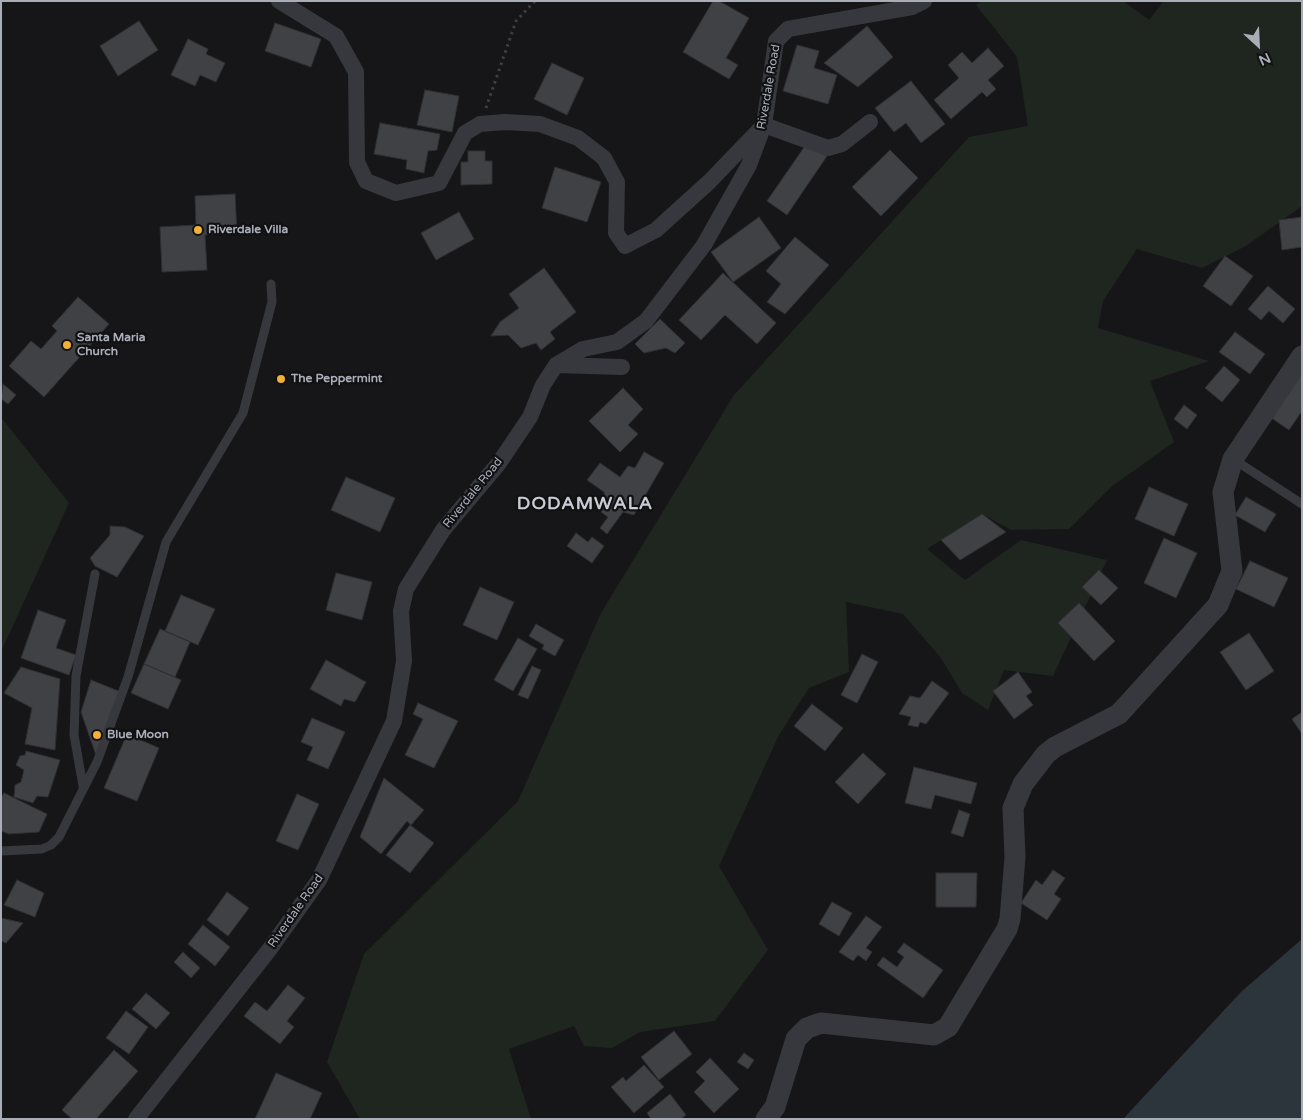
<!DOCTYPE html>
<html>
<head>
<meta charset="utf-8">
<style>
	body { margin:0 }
	#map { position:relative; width:1303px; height:1120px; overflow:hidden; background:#161618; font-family:"Varela Round",sans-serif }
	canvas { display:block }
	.frame { position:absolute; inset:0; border:2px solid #a8adb8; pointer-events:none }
	.north { position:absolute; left:1233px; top:20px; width:50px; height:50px; -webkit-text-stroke:4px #111113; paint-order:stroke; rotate:155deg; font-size:14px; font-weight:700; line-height:20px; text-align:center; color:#a8adb8 }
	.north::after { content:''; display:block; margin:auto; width:18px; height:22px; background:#a8adb8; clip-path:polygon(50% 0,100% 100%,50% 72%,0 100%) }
</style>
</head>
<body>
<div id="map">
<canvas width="1303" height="1120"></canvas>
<div class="frame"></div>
<div class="north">N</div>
</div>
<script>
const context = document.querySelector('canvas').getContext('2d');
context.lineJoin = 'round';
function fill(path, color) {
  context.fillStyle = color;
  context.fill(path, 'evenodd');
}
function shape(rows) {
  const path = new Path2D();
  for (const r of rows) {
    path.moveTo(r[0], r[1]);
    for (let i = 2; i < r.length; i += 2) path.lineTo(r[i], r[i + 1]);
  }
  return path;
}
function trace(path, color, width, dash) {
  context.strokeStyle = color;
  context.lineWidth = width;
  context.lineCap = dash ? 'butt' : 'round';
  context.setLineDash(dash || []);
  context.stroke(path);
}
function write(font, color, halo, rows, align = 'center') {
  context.font = font + ' "Varela Round",sans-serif';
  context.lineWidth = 4.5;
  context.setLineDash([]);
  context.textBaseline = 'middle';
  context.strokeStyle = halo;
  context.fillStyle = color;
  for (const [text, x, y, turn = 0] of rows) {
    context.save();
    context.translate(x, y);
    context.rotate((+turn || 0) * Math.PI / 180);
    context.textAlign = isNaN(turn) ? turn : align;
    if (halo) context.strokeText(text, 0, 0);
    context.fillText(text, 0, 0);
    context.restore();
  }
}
fill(shape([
	[982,1,1123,1,1149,20,1164,1,1302,1,1302,206,1246,246,1202,268,1137,249,1103,301,1098,328,1209,361,1150,381,1174,442,1111,487,1069,529,1011,530,982,514,927,549,965,580,1021,540,1107,560,1053,676,1004,670,988,710,962,693,941,658,903,614,846,602,849,672,809,688,779,735,719,866,768,950,715,1021,640,1032,612,1048,584,1046,574,1026,509,1049,531,1119,360,1119,327,1062,364,954,518,801,601,613,734,395,969,137,1028,126,1017,57,976,5],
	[1,417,69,503,1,652]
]), '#1e261f');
fill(shape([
	[1302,939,1302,1119,1123,1119,1241,992]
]), '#2c353c');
const building = shape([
	[713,1,719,1,749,18,726,58,738,65,729,79,683,52,713,1],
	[139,21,158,50,118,76,100,46,139,21],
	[275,23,321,39,311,67,265,51,275,23],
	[867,26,893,57,858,87,824,63,867,26],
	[188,39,208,49,206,54,225,63,216,82,200,75,195,86,171,75,188,39],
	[797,45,819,51,814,68,837,75,828,104,783,91,797,45],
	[988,48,1004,66,988,80,996,89,987,97,982,92,951,119,934,100,959,78,948,65,962,52,972,63,988,48],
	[552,63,584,78,567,115,534,99,552,63],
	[911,81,945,124,921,143,906,123,894,132,875,108,911,81],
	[425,90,459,96,452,132,417,125,425,90],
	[380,123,440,134,437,150,428,151,424,173,406,169,407,160,374,154,380,123],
	[807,143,827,156,787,215,767,201,807,143],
	[890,150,918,178,881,216,852,187,890,150],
	[468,151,485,151,485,161,492,161,492,184,461,185,461,162,468,162,468,151],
	[555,167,601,182,587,222,542,208,555,167],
	[235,194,237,233,205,235,207,270,162,272,160,227,196,225,195,196,235,194],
	[459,212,474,239,436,260,421,233,459,212],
	[759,217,781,248,733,282,711,252,759,217],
	[1302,217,1302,247,1282,250,1279,220,1302,217],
	[795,237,829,265,785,314,767,302,781,284,766,271,795,237],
	[1225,256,1253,276,1231,306,1203,286,1225,256],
	[544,268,576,312,550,332,555,339,541,350,536,343,521,348,508,335,491,336,500,322,519,308,509,294,544,268],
	[723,273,776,323,757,344,725,315,701,340,679,320,723,273],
	[1268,286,1295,309,1283,323,1269,311,1261,320,1248,309,1268,286],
	[78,297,109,324,44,397,9,366,31,341,41,349,57,331,52,326,78,297],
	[660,319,685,343,675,353,666,348,644,353,635,344,660,319],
	[1235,332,1265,354,1250,374,1219,352,1235,332],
	[1224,366,1240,380,1222,402,1205,388,1224,366],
	[1296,372,1302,376,1302,411,1289,430,1267,415,1296,372],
	[3,384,16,395,8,404,1,399,3,384],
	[623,388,643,409,628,425,638,434,620,452,589,421,623,388],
	[1184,405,1197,415,1187,429,1174,419,1184,405],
	[644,452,664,463,634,515,623,512,607,534,600,528,608,517,601,512,607,504,604,492,587,480,600,463,620,477,628,466,635,468,644,452],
	[346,477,395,498,380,532,331,510,346,477],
	[1149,487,1188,504,1174,536,1135,519,1149,487],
	[1246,497,1276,514,1265,532,1235,515,1246,497],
	[982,514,1006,532,960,560,941,540,982,514],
	[110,526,125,527,144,536,117,577,95,566,90,558,110,535,110,526],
	[576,533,588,542,592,537,604,546,592,563,567,546,576,533],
	[1164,538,1197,553,1176,598,1144,583,1164,538],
	[1250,561,1288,578,1274,607,1236,589,1250,561],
	[1099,570,1118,588,1101,605,1082,587,1099,570],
	[336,573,372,582,362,620,326,610,336,573],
	[480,587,514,602,497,640,463,625,480,587],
	[181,595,215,609,198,645,165,631,181,595],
	[1079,603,1115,641,1094,661,1058,623,1079,603],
	[38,610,66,620,56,648,76,655,69,675,21,658,38,610],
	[536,624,564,640,555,656,542,649,544,645,529,636,536,624],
	[160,629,190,642,175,677,144,664,160,629],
	[1249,633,1274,671,1246,690,1220,652,1249,633],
	[518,638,537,649,513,691,494,680,518,638],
	[862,654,878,662,857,703,841,695,862,654],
	[326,660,366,682,355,702,344,699,341,706,310,689,326,660],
	[144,664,181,680,168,709,131,693,144,664],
	[532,666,541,670,528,699,518,695,532,666],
	[21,667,60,679,55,750,25,744,32,708,4,693,21,667],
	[1018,672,1032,692,1026,696,1033,705,1014,719,993,691,1018,672],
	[91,680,121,692,97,758,81,712,91,680],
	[932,681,949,693,926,724,920,722,918,727,908,725,911,717,899,714,910,696,920,698,932,681],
	[418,703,458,721,434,768,405,755,423,719,413,714,418,703],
	[812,704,843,728,825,751,794,726,812,704],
	[1302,712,1302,734,1292,719,1302,712],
	[312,718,345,732,328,769,307,760,313,747,301,742,312,718],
	[127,734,159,748,137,801,104,788,127,734],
	[26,751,60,760,48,797,37,796,33,803,14,797,15,785,21,782,24,770,16,765,20,756,25,755,26,751],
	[863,753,886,774,858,804,835,782,863,753],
	[914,767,977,783,971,804,935,795,931,809,905,803,914,767],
	[384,778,424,810,411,825,407,821,381,854,360,837,384,778],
	[4,793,47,814,39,832,9,834,1,831,1,797,4,793],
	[297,794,319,804,298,850,276,841,297,794],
	[959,810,970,814,963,837,951,833,959,810],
	[410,825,434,843,410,873,386,855,410,825],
	[1053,870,1065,878,1054,894,1061,899,1047,920,1021,903,1036,880,1042,885,1053,870],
	[936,873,977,873,976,907,936,907,936,873],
	[17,880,44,893,35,917,4,905,17,880],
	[227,892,249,908,228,936,207,920,227,892],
	[832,902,852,913,839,936,819,924,832,902],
	[866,916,882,927,866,948,872,952,866,961,858,955,853,961,839,952,866,916],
	[1,918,23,923,6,943,1,941,1,918],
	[203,925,230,947,215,966,188,944,203,925],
	[904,943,943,970,923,998,877,965,883,957,897,967,904,957,897,952,904,943],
	[183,952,200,968,191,978,174,962,183,952],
	[288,985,305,998,287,1021,294,1027,280,1044,244,1016,255,1002,267,1011,288,985],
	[146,993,170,1013,156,1029,132,1009,146,993],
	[126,1011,148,1027,129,1054,106,1038,126,1011],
	[674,1031,692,1054,659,1080,641,1057,674,1031],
	[114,1050,138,1071,96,1119,72,1119,62,1110,114,1050],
	[744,1053,754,1060,748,1069,737,1062,744,1053],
	[710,1058,739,1089,714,1113,694,1092,705,1081,696,1072,710,1058],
	[644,1065,664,1087,634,1113,611,1087,623,1077,626,1081,644,1065],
	[276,1073,322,1093,310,1119,255,1119,276,1073],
	[670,1094,686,1115,681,1119,651,1119,647,1113,670,1094]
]);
fill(building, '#404145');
trace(building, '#303034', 1);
trace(shape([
	[486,108,516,21,535,1]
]), '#3d3f44', 3, [2.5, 4]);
trace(shape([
	[1233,459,1302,504],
	[83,786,74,735,76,676,95,574],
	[1,851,42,849,51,845,59,837,97,762,128,677,166,542,243,413,272,302,271,284]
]), '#37383d', 9);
trace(shape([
	[279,1,336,36,356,72,357,162,366,181,396,193,439,183,465,133,480,124,505,122,540,124,578,138,604,158,617,182,616,233,625,246,656,230,709,182,764,125,828,148,842,144,870,122],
	[556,365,622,367],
	[136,1119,269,950,319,880,394,721,404,661,401,611,406,589,443,530,499,463,530,417,543,385,556,365,583,349,617,342,646,321,704,245,749,165,764,125,776,41,788,29,912,7,924,1]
]), '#37383d', 16);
trace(shape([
	[766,1119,775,1107,796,1039,807,1028,821,1023,934,1035,948,1027,1007,929,1010,919,1015,857,1013,808,1023,784,1046,754,1055,747,1119,714,1218,605,1232,571,1223,492,1233,459,1302,356]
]), '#37383d', 21);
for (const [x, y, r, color] of [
	[198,230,5,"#f2b134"],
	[67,345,5,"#f2b134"],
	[281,379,5,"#f2b134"],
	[97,735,5,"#f2b134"]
]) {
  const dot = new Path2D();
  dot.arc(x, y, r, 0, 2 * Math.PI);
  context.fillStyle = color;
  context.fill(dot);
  trace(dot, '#111113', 2);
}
write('12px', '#a8adb8', '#111113', [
	["Riverdale Road",769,87,-80],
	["Riverdale Road",473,493,-51],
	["Riverdale Road",296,911,-55]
]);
write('bold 12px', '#a8adb8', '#111113', [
	["Riverdale Villa",208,230],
	["Santa Maria",77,338],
	["Church",77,352],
	["The Peppermint",291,379],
	["Blue Moon",107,735]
], 'left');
context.letterSpacing = '1px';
write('bold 18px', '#c9ccd4', '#111113', [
	["DODAMWALA",585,504]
]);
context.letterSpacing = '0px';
</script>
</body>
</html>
